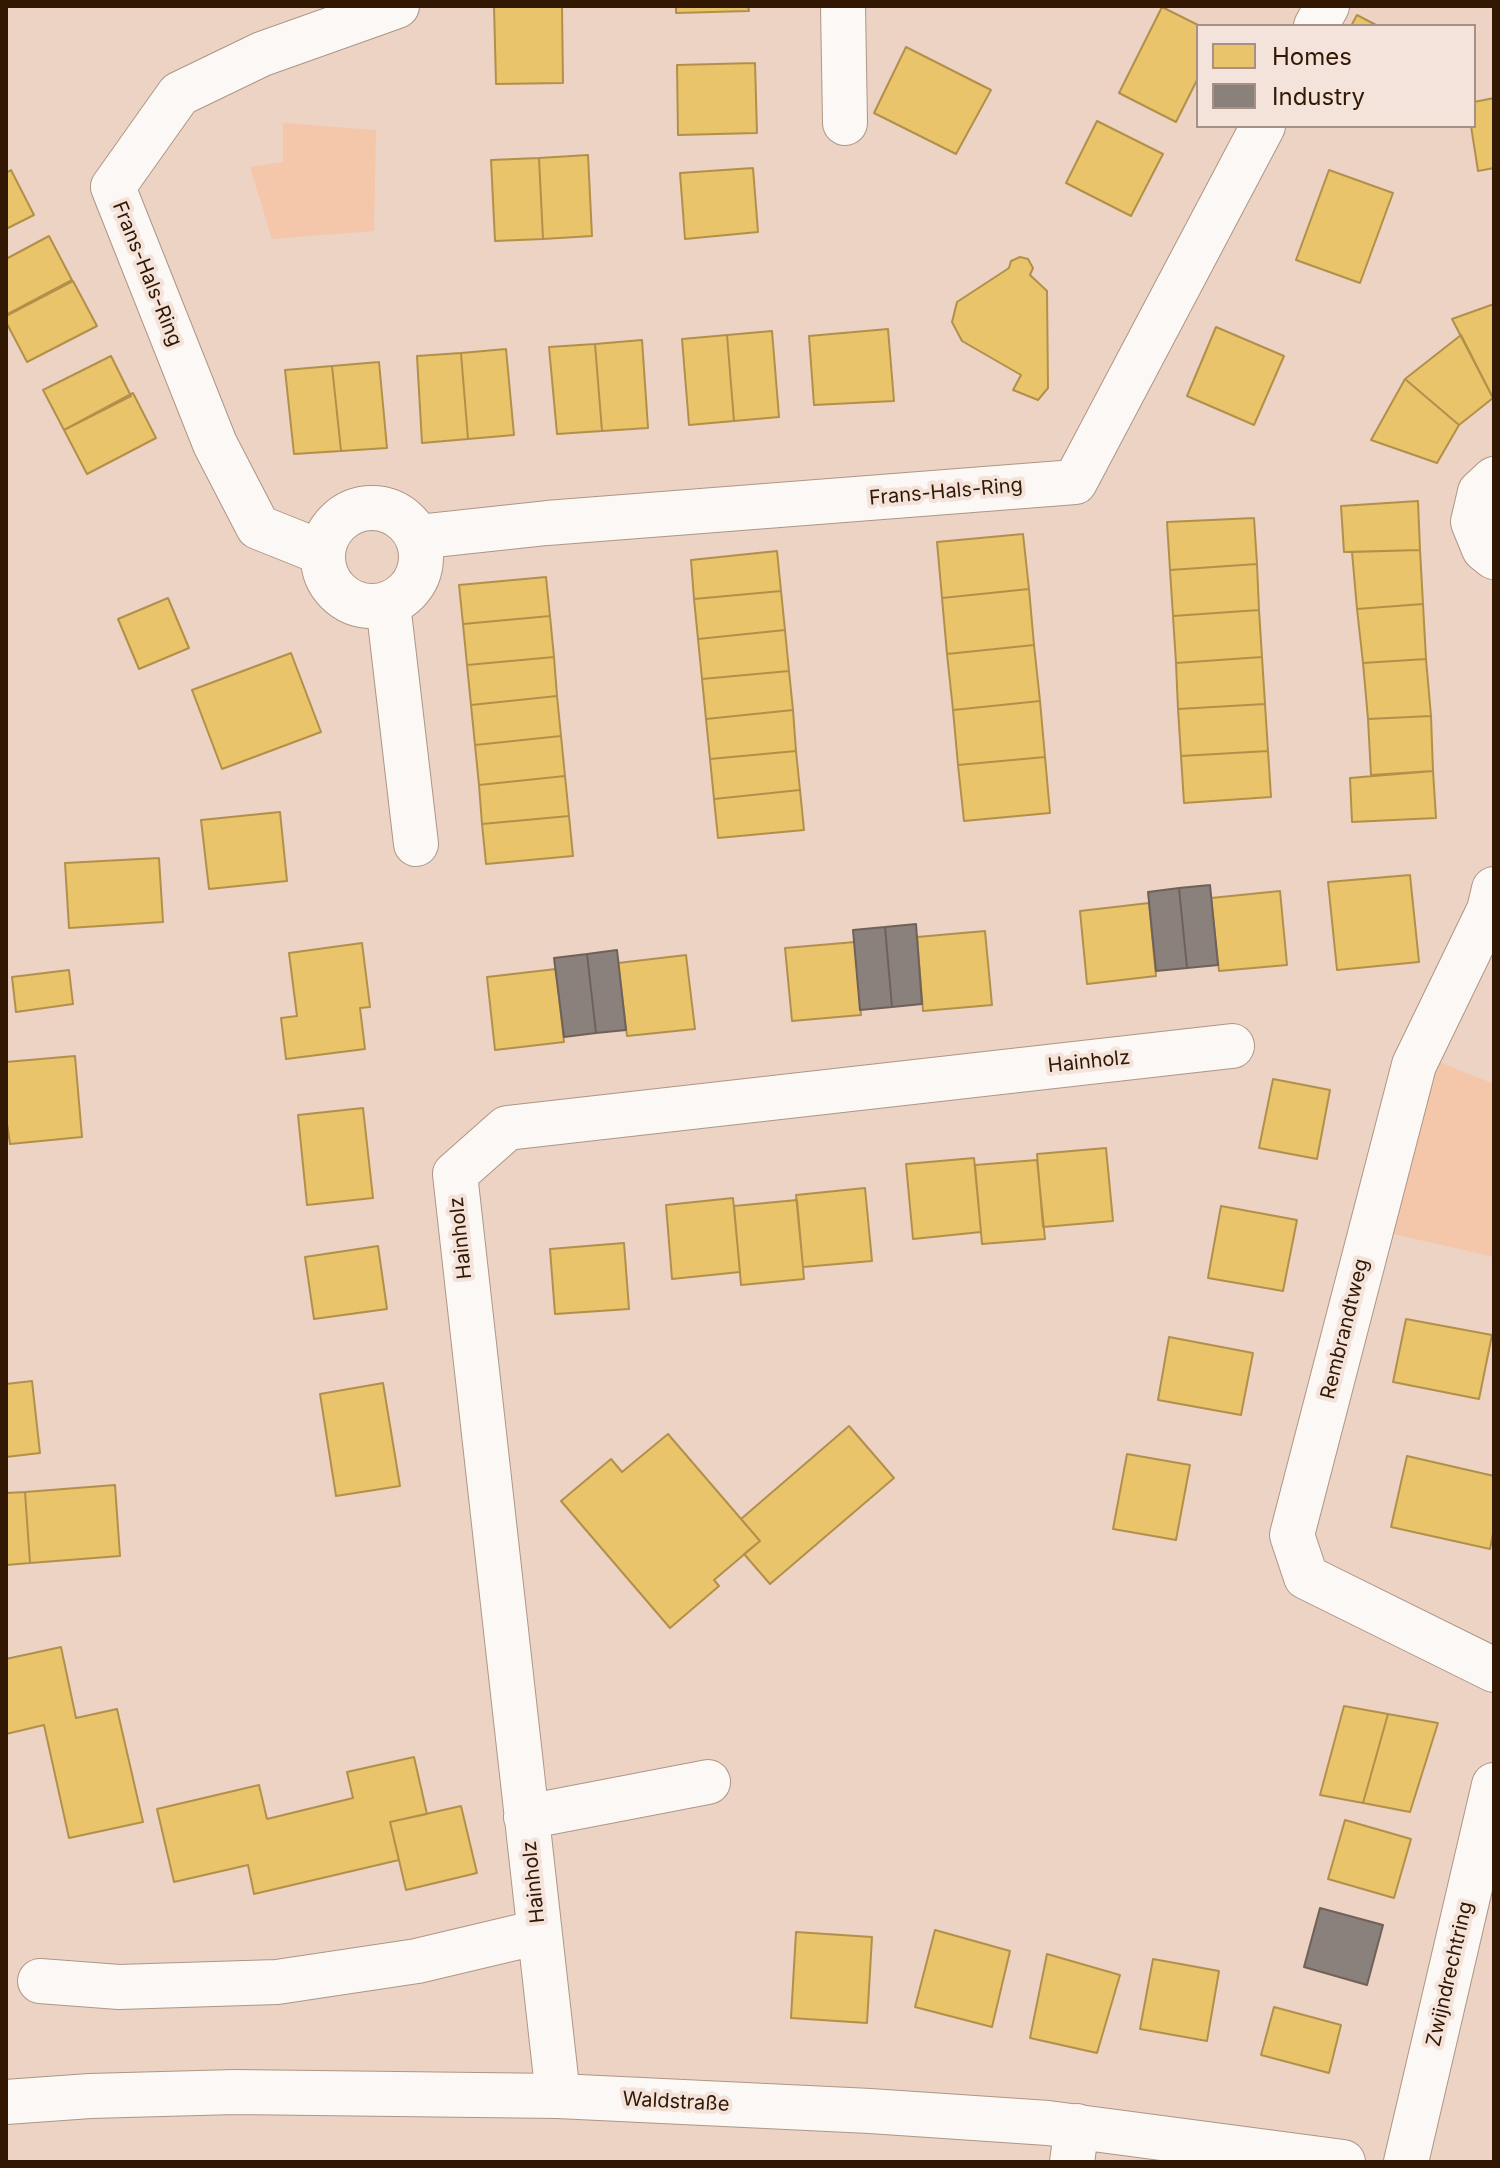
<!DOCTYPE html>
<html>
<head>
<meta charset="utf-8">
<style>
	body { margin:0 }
	#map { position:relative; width:1500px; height:2168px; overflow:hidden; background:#ecd3c3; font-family:Inter,sans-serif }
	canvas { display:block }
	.frame { position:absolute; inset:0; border:8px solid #321703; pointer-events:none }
	.legend { position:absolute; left:1196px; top:24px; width:280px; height:104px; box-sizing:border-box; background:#f3e3da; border:2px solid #a69184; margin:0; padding:10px 14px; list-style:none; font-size:24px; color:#321703 }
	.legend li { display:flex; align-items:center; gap:16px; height:40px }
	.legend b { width:40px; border:2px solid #a69184 }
</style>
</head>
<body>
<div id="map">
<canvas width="1500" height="2168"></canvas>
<div class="frame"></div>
<ul class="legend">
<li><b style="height:22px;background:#e9c46a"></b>Homes</li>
<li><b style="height:22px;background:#8a817c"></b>Industry</li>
</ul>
</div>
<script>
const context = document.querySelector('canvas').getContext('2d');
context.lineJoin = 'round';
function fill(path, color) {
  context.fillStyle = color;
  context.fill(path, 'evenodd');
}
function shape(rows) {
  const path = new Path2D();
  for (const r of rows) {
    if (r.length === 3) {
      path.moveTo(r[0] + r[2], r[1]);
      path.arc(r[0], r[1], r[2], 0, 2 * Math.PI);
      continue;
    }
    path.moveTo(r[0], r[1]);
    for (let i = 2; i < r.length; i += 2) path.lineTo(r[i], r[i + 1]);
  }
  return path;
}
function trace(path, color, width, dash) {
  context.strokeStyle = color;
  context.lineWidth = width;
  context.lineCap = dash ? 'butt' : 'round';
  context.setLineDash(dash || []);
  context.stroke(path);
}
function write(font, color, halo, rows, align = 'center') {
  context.font = font + ' Inter,sans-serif';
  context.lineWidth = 8;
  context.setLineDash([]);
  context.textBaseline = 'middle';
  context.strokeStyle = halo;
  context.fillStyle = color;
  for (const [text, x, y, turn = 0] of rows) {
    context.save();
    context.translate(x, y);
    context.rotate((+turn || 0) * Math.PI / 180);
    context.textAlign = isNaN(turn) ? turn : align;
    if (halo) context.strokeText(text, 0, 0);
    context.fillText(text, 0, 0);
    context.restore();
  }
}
fill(shape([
	[283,123,376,130,374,231,272,239,250,167,283,162],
	[1437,1061,1494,1084,1494,1257,1389,1233]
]), '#f4c7ab');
const homes = shape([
	[494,6,562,6,563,83,496,84,494,6],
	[676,6,748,6,749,11,676,13,676,6],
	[1162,7,1200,26,1198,78,1176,122,1119,93,1162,7],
	[1357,15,1378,26,1351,26,1357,15],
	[906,47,991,90,956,154,874,113,906,47],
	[755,63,757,133,678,135,677,65,755,63],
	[1494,98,1494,168,1478,171,1471,126,1474,126,1474,102,1494,98],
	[1097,121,1163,154,1131,216,1066,183,1097,121],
	[588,155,592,236,543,239,539,158,588,155],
	[539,158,543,239,495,241,491,160,539,158],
	[753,168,758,232,685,239,680,173,753,168],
	[11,170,34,215,6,229,6,173,11,170],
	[1329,170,1393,193,1360,283,1296,260,1329,170],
	[49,236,72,280,6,315,6,259,49,236],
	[1020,257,1028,259,1033,268,1030,275,1047,291,1048,388,1038,400,1013,390,1021,375,962,341,952,322,957,302,1009,268,1011,261,1020,257],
	[73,281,97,326,27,362,6,322,6,316,73,281],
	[1494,304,1494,398,1493,398,1452,319,1494,304],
	[1216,327,1284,356,1254,425,1187,396,1216,327],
	[888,329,894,401,814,405,809,336,888,329],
	[772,331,779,417,734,421,727,335,772,331],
	[727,335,734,421,689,425,682,339,727,335],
	[1461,335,1493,398,1459,425,1405,379,1461,335],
	[642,340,648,428,602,431,595,344,642,340],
	[595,344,602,431,557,434,549,347,595,344],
	[506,349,514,435,468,439,461,353,506,349],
	[461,353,468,439,422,443,417,356,461,353],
	[111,356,131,396,64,430,43,390,111,356],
	[379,362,387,448,341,451,332,366,379,362],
	[332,366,341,451,294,454,285,370,332,366],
	[1405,379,1459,425,1437,463,1371,440,1405,379],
	[133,393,156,438,87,474,64,430,133,393],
	[1418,501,1420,550,1344,552,1341,506,1418,501],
	[1254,518,1257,564,1170,570,1167,522,1254,518],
	[1023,534,1029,589,942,598,937,542,1023,534],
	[1420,550,1423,604,1357,609,1352,552,1420,550],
	[777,551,781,591,694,599,691,560,777,551],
	[1257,564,1259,610,1173,616,1170,570,1257,564],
	[546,577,550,616,463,624,459,585,546,577],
	[1029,589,1034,645,947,654,942,598,1029,589],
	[781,591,785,630,698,639,694,599,781,591],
	[168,598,189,648,139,669,118,619,168,598],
	[1423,604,1426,659,1363,663,1357,609,1423,604],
	[1259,610,1262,657,1176,663,1173,616,1259,610],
	[550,616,554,657,467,665,463,624,550,616],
	[785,630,789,671,702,679,698,639,785,630],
	[1034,645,1040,701,953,710,947,654,1034,645],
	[291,653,321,732,222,769,192,690,291,653],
	[554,657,557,696,471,705,467,665,554,657],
	[1262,657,1265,704,1178,709,1176,663,1262,657],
	[1426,659,1431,716,1368,719,1363,663,1426,659],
	[789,671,793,710,706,719,702,679,789,671],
	[557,696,561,736,475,745,471,705,557,696],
	[1040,701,1045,757,958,765,953,710,1040,701],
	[1265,704,1268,751,1181,756,1178,709,1265,704],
	[793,710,796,751,710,759,706,719,793,710],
	[1431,716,1433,771,1371,775,1368,719,1431,716],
	[561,736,565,776,479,785,475,745,561,736],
	[796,751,800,790,714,799,710,759,796,751],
	[1268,751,1271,797,1184,803,1181,756,1268,751],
	[1045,757,1050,813,964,821,958,765,1045,757],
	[1433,771,1436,818,1352,822,1350,778,1433,771],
	[565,776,569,816,482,824,479,785,565,776],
	[800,790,804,830,718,838,714,799,800,790],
	[280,812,287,881,209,889,201,820,280,812],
	[569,816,573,856,486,864,482,824,569,816],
	[159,858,163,922,69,928,65,863,159,858],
	[1410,875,1419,962,1337,970,1328,882,1410,875],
	[1280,891,1287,965,1219,971,1211,898,1280,891],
	[1149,903,1156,976,1087,984,1080,911,1149,903],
	[985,931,992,1005,923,1011,917,937,985,931],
	[855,942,861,1015,792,1021,785,948,855,942],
	[362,943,370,1007,360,1008,365,1049,286,1059,281,1018,297,1016,289,953,362,943],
	[686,955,695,1029,627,1036,618,963,686,955],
	[556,969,564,1042,495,1050,487,977,556,969],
	[69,970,73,1004,16,1012,12,977,69,970],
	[75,1056,82,1137,10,1144,6,1117,6,1062,75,1056],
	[1273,1079,1330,1090,1317,1159,1259,1148,1273,1079],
	[363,1108,373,1198,307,1205,298,1115,363,1108],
	[1106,1148,1113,1221,1043,1227,1037,1154,1106,1148],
	[974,1158,981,1232,913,1239,906,1164,974,1158],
	[1037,1160,1045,1239,982,1244,975,1165,1037,1160],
	[865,1188,872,1261,803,1267,796,1195,865,1188],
	[733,1198,740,1272,672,1279,666,1205,733,1198],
	[797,1200,804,1279,741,1285,734,1206,797,1200],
	[1221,1206,1297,1220,1283,1291,1208,1278,1221,1206],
	[624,1243,629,1309,555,1314,550,1249,624,1243],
	[378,1246,387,1309,314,1319,305,1257,378,1246],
	[1406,1319,1492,1335,1479,1399,1393,1382,1406,1319],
	[1169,1337,1253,1353,1241,1415,1158,1400,1169,1337],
	[32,1381,40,1453,6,1457,6,1384,32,1381],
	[383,1383,400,1486,336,1496,320,1394,383,1383],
	[849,1426,894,1478,770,1584,744,1554,760,1541,741,1519,849,1426],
	[668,1434,760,1541,714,1580,719,1586,670,1628,561,1501,611,1459,622,1472,668,1434],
	[1127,1454,1190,1465,1176,1540,1113,1529,1127,1454],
	[1407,1456,1494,1476,1494,1529,1490,1549,1391,1527,1407,1456],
	[115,1485,120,1556,30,1563,25,1492,115,1485],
	[25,1492,30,1563,6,1565,6,1493,25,1492],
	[61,1647,76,1718,117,1709,143,1822,69,1838,44,1725,6,1734,6,1659,61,1647],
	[1344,1706,1388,1714,1363,1803,1320,1795,1344,1706],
	[1388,1714,1438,1723,1410,1812,1363,1803,1388,1714],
	[414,1757,427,1814,390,1822,399,1860,254,1894,248,1865,174,1882,157,1809,259,1785,267,1819,353,1798,347,1772,414,1757],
	[461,1806,477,1873,406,1890,390,1822,461,1806],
	[1345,1820,1411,1839,1394,1898,1328,1879,1345,1820],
	[935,1930,1010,1951,992,2027,915,2007,935,1930],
	[796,1932,872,1937,867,2023,791,2018,796,1932],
	[1047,1954,1120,1975,1097,2053,1030,2038,1047,1954],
	[1153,1959,1219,1971,1207,2041,1140,2029,1153,1959],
	[1274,2007,1341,2025,1329,2073,1261,2055,1274,2007]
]);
fill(homes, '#e9c46a');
trace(homes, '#b2904b', 2);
const industry = shape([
	[1210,885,1218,965,1187,968,1179,888,1210,885],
	[1179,888,1187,968,1156,971,1148,892,1179,888],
	[916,924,922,1004,892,1007,885,927,916,924],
	[885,927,892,1007,860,1010,853,930,885,927],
	[617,950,626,1030,596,1033,587,954,617,950],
	[587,954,596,1033,564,1037,554,958,587,954],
	[1320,1908,1383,1925,1367,1985,1304,1967,1320,1908]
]);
fill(industry, '#8a817c');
trace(industry, '#706158', 2);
const minor = shape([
	[843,6,845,123],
	[1316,26,1327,6],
	[1494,479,1480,492,1473,522,1484,549,1494,557],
	[372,557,49],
	[417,537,547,523,1075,482,1263,126],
	[323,553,258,527,215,444,113,187,179,94,262,54,397,6],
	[388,604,416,844],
	[1494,889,1489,910,1414,1065,1292,1535,1306,1577,1494,1670],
	[526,1817,708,1782],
	[40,1981,119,1987,277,1982,417,1961,539,1932],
	[558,2096,455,1174,507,1128,1232,1046],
	[6,2102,90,2096,235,2092,558,2096,870,2111,1048,2123,1343,2162],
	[1072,2162,1077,2126],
	[1406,2162,1494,1785]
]);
trace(minor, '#ae9685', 46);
trace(minor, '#fcf8f6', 44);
write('20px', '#321703', '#f3e3da', [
	["Frans-Hals-Ring",147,274,68],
	["Frans-Hals-Ring",946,492,-5],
	["Hainholz",1089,1062,-6],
	["Hainholz",461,1238,-96],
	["Rembrandtweg",1345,1329,-76],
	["Hainholz",534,1882,-96],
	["Zwijndrechtring",1450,1974,-77],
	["Waldstraße",676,2102,3]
]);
</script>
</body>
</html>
